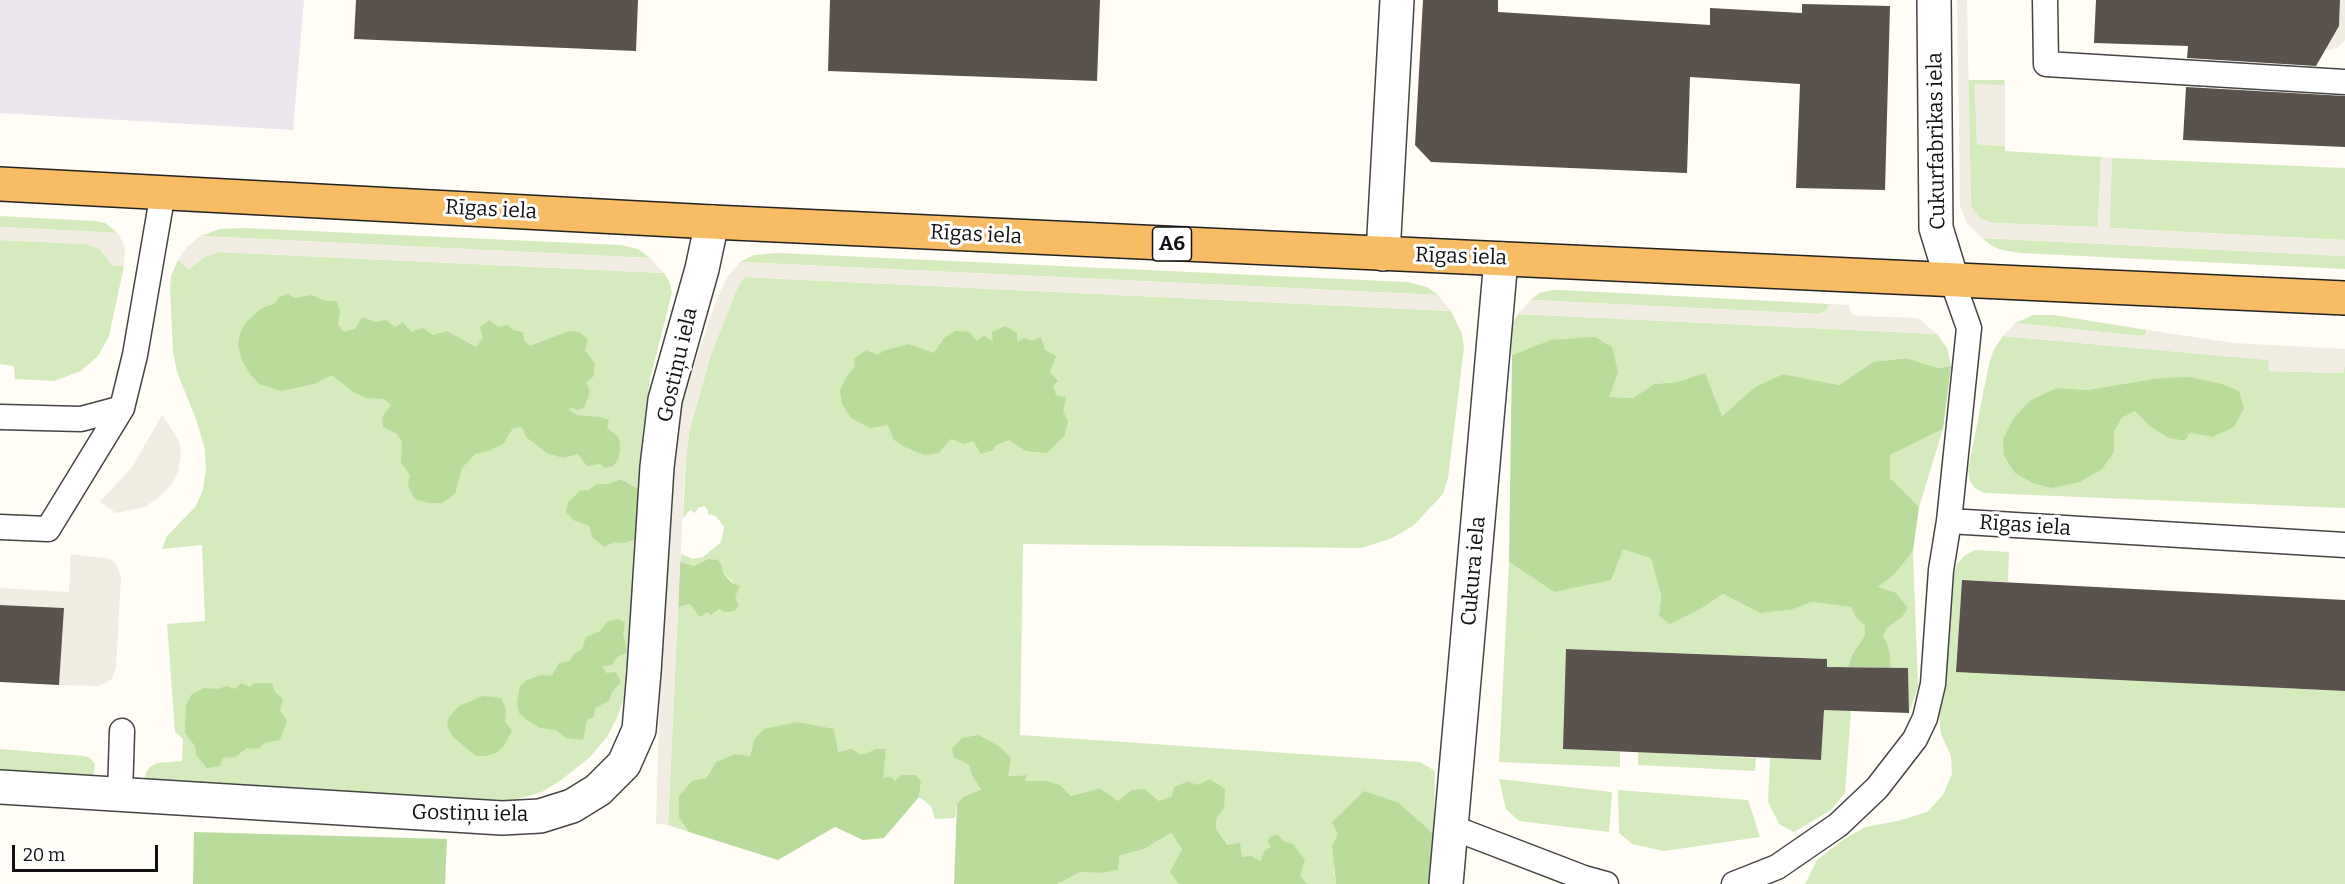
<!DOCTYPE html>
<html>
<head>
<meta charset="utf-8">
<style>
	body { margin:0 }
	#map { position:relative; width:2345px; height:884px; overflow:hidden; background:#fffdf5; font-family:Bitter,serif }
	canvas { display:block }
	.scale { position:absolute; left:12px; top:845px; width:146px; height:27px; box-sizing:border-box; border:3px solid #111; border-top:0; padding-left:8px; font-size:18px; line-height:21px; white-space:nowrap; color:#111; -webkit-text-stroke:4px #fff; paint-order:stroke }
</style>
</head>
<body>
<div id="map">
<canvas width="2345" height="884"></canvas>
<div class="scale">20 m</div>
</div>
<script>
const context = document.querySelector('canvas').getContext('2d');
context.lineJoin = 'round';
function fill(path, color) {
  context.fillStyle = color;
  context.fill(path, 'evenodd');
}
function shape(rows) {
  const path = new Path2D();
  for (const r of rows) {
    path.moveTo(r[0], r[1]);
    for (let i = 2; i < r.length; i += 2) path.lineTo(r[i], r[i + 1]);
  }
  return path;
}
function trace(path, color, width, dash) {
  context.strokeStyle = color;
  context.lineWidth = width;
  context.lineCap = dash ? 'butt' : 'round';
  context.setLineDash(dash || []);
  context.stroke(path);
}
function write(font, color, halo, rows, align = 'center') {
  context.font = font + ' Bitter,serif';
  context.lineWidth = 6;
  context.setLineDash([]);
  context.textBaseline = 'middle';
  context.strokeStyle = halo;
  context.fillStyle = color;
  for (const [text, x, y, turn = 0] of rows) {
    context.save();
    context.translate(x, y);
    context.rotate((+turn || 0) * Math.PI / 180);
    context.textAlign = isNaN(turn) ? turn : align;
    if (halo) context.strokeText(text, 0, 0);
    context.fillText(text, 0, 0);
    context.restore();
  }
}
fill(shape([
	[0,0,304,0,293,130,0,113]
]), '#eee6ef');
fill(shape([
	[1968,80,2004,80,2005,85,1975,85,1977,144,2005,146,2005,151,2101,157,2098,227,1993,223,1985,222,1974,213,1971,207],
	[2112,158,2345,168,2345,240,2109,228],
	[0,216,94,221,105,223,118,233,0,227],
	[244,228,621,245,638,249,650,258,200,236,220,229],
	[1982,238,2345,256,2345,269,2020,253,2002,250,1992,246],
	[0,240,87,244,100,249,112,265,124,266,109,336,98,356,81,371,54,381,15,379,14,366,0,364],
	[219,252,664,273,670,283,672,293,650,379,643,429,638,489,621,479,608,484,597,484,588,490,575,521,589,526,592,537,625,543,637,539,626,692,617,718,607,737,590,757,560,781,542,792,525,797,507,801,459,802,148,783,145,778,146,772,150,767,157,763,182,761,183,739,175,732,167,624,205,621,202,545,162,549,167,536,196,506,203,489,206,470,205,450,197,422,177,372,173,352,170,287,171,276,178,260,189,269,204,257],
	[778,253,1407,282,1427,287,1438,295,740,262,754,255],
	[744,277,1451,311,1462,334,1464,348,1448,478,1443,494,1413,526,1390,539,1361,548,1023,544,1020,735,1420,762,1435,771,1434,834,1399,803,1338,834,1334,871,1336,884,1308,884,1300,876,1285,842,1278,835,1267,842,1271,847,1265,850,1260,861,1242,857,1229,845,1216,829,1217,817,1197,786,1188,781,1175,787,1173,796,1159,801,1131,790,1118,801,1100,788,1071,796,1060,785,1048,781,1024,782,1026,775,1008,776,954,757,969,764,972,776,981,791,957,804,955,818,935,819,931,806,919,797,921,782,895,781,882,778,883,765,868,753,859,754,852,748,837,752,754,740,750,756,735,754,716,762,679,818,689,832,668,825,678,607,690,604,694,608,707,612,719,608,735,597,732,581,708,559,692,566,680,562,681,554,693,559,703,557,721,542,724,527,716,516,708,514,708,510,704,506,698,508,695,513,690,510,683,518,686,458,689,432,711,354,738,286],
	[1553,290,1562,290,1829,304,1827,310,1818,314,1531,300,1539,293],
	[1518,314,1937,334,1947,348,1951,366,1938,368,1906,358,1873,362,1839,385,1783,374,1755,387,1722,416,1705,374,1677,382,1654,384,1633,398,1609,397,1550,340,1512,355,1508,349,1508,331],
	[2033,315,2054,315,2147,330,2145,335,2141,336,2015,323],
	[2003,336,2269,360,2270,371,2343,373,2345,364,2345,508,1984,493,1975,488,1970,481,1968,470,1989,364,1994,349],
	[2152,379,2212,437,2190,433,2185,441,2168,438,2148,425,2135,411,2122,418,2114,432,2114,452,2057,388,2088,390],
	[1943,429,1919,507,1890,478,1890,455],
	[1623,548,1652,558,1661,595,1659,616,1702,608,1723,594,1760,613,1791,610,1812,602,1851,607,1855,616,1865,626,1865,635,1852,655,1848,667,1845,667,1851,711,1845,793,1831,810,1794,832,1779,824,1768,802,1770,758,1821,760,1827,659,1567,649,1564,749,1620,752,1620,767,1499,762,1509,562,1554,592],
	[1975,550,2009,552,2008,582,1962,580,1956,671,2345,691,2345,884,1805,884,1817,860,1843,840,1865,827,1898,821,1927,812,1943,795,1952,774,1951,756,1941,734,1939,712,1952,579,1957,564,1965,555],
	[1913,551,1918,687,1909,713,1908,669,1891,668,1887,643,1883,636,1887,628,1901,618,1878,587,1895,574],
	[0,749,84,756,90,758,95,764,93,778,0,779],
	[1638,752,1756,758,1755,771,1638,765],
	[1499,779,1612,792,1609,832,1519,821,1506,809],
	[1618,790,1748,800,1760,837,1664,851,1632,844,1619,833],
	[1171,833,1182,849,1171,872,1178,884,1057,884,1081,872,1099,873,1119,856,1144,849]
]), '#d5ebbd');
fill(shape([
	[288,294,295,298,311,295,326,301,337,301,340,312,338,325,344,332,355,329,362,317,376,322,386,320,395,327,403,322,411,332,423,328,433,335,447,331,476,347,483,338,480,327,489,320,498,327,508,325,513,330,523,332,524,340,530,346,569,331,579,332,588,339,585,350,595,364,594,376,586,382,590,392,584,408,578,410,569,407,569,410,577,415,600,417,609,420,607,428,619,437,620,451,618,460,613,466,605,468,600,464,587,466,578,454,563,458,547,453,526,437,522,427,513,428,504,443,489,451,475,454,462,468,455,494,442,503,429,503,415,499,408,486,410,475,401,463,402,442,397,434,383,427,382,417,391,405,384,399,367,398,353,392,332,375,314,384,282,391,259,384,250,374,242,360,238,345,240,334,245,323,262,308,274,304,279,297],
	[1005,326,1017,333,1017,342,1024,338,1032,341,1041,337,1045,350,1056,356,1050,372,1058,381,1053,386,1056,395,1066,397,1063,412,1068,420,1065,435,1047,453,1026,451,1009,440,996,445,993,450,981,454,973,441,964,444,951,439,939,453,924,455,903,446,894,440,888,425,870,428,851,418,842,404,840,391,846,377,855,367,854,359,866,350,878,355,883,351,909,344,934,353,944,338,955,331,969,332,977,341,984,335,993,342,992,332],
	[1595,337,1612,347,1618,372,1609,397,1633,398,1654,384,1677,382,1705,373,1722,416,1755,387,1783,374,1839,385,1873,362,1906,358,1938,368,1951,366,1943,429,1890,455,1890,478,1919,507,1913,551,1895,574,1878,587,1896,593,1908,608,1901,618,1887,628,1883,636,1887,643,1890,655,1891,668,1848,667,1852,655,1865,635,1865,626,1855,616,1851,607,1812,602,1791,610,1760,613,1723,594,1702,608,1670,624,1659,616,1661,595,1651,558,1623,549,1611,580,1554,592,1509,562,1512,355,1550,340],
	[2189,377,2222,384,2239,391,2244,408,2234,427,2212,437,2190,433,2185,441,2168,438,2148,425,2135,411,2122,418,2114,432,2114,452,2102,469,2080,482,2051,488,2033,483,2015,473,2004,456,2003,439,2013,419,2031,400,2057,388,2088,390,2152,379],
	[621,479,638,489,637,539,625,543,614,542,604,547,592,537,589,526,575,521,566,512,568,502,580,491,588,490,597,484,608,484],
	[708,559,718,560,722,566,723,573,733,584,740,586,735,597,739,606,734,611,725,612,719,609,711,615,707,612,700,617,690,604,678,607,680,562,693,566],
	[619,619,625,623,623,635,626,645,626,653,617,657,612,665,602,666,606,673,616,672,621,682,612,692,609,701,595,708,594,717,587,720,583,740,566,738,556,730,540,728,528,721,519,713,517,702,520,686,527,680,541,675,552,676,559,663,570,661,573,655,582,649,586,637,600,631,608,621],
	[241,683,250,687,254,683,272,683,275,692,283,699,280,710,287,721,280,740,264,743,259,749,247,748,235,757,223,758,219,766,207,768,196,755,195,746,185,733,186,705,191,695,204,688,217,689,227,686,235,689],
	[483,696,501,698,506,709,505,721,512,731,504,746,496,753,486,756,476,756,453,737,447,726,449,717,459,706],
	[797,722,834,729,838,752,852,748,859,754,868,753,875,749,886,749,883,778,891,777,895,781,902,775,916,775,921,782,919,797,884,838,863,840,835,827,778,860,689,832,679,818,679,796,692,781,706,778,716,762,735,754,750,756,754,740,764,729],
	[978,735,999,746,1011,758,1008,776,1027,775,1025,781,1048,781,1060,785,1071,796,1100,788,1118,801,1131,790,1144,789,1159,801,1172,796,1174,787,1188,781,1197,785,1210,779,1225,789,1224,808,1217,817,1216,829,1228,845,1240,843,1242,857,1251,856,1260,861,1265,850,1271,847,1267,842,1271,836,1278,835,1285,842,1293,844,1305,860,1300,876,1308,884,1178,884,1170,872,1182,849,1171,833,1144,849,1119,856,1118,870,1099,873,1081,872,1057,884,954,884,957,804,963,797,981,790,972,776,969,765,954,757,952,749,962,738],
	[1364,791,1399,803,1434,834,1429,884,1336,884,1332,846,1338,834,1332,822],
	[194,832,447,839,445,884,193,884]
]), '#b9dc9c');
fill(shape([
	[1957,0,1967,0,1971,206,1980,218,1993,223,2098,227,2101,157,2112,158,2110,228,2345,240,2345,256,1982,238,1967,223,1960,206],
	[2340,0,2345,0,2345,40,2339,46,2330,50,2281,49,2336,32,2339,26],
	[1975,84,2005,85,2005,146,1977,144],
	[0,227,118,233,125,247,124,266,112,265,100,249,87,244,0,240],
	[200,236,650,258,664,273,219,252,204,257,189,270,178,260,187,247],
	[740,262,1438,295,1451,311,744,277,738,286,711,354,689,432,684,483,668,825,656,824,659,719,673,456,676,430,682,401,716,301,728,276],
	[1531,300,1818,314,1827,310,1829,304,1849,305,1850,312,1857,316,1918,318,1937,334,1518,314],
	[2015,323,2141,336,2145,335,2147,330,2234,343,2345,349,2345,364,2343,373,2269,371,2268,360,2003,336],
	[162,415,179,441,181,454,178,473,171,485,158,498,145,507,116,513,100,502,132,467],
	[71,554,110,559,116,564,121,576,116,668,111,680,99,686,59,685,63,608,0,605,0,588,69,592]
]), '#f1ede2');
fill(shape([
	[356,0,638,0,636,51,354,39],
	[830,0,1100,0,1097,81,828,71],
	[1423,0,1498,0,1498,12,1710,25,1710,8,1802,13,1802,4,1890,6,1885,190,1796,188,1800,84,1690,77,1687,173,1431,162,1415,145],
	[2096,0,2340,0,2339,26,2316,66,2187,58,2188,46,2094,43],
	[2186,87,2345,96,2345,147,2183,140],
	[1962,580,2345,600,2345,691,1956,672],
	[0,605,64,608,59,685,0,682],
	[1566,649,1827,659,1827,667,1908,668,1909,713,1824,710,1821,760,1563,749]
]), '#5a524d');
const service = shape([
	[2045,0,2046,64,2345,82],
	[1952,280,1969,328,1949,521,2345,545],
	[0,417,81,419,122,408],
	[0,527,48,529,122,408,135,355,163,192],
	[120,795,122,731],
	[1451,827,1584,878,1606,884],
	[1734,884,1777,867,1838,825,1877,788,1915,739,1925,718,1933,684,1941,570,1949,521]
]);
const minor = shape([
	[1934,0,1936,228,1952,280],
	[1383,254,1397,0],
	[0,787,502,818,540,816,572,806,598,790,624,764,639,730,644,672,657,467,665,400,702,269,712,222],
	[1446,884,1501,259]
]);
const trunk = shape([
	[0,184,712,222,2345,298]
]);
trace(service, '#444', 27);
trace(minor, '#444', 36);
trace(trunk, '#222', 36);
trace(service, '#fff', 24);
trace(minor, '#fff', 33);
trace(trunk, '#f7bc64', 33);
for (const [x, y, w] of [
	[1172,244,39]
]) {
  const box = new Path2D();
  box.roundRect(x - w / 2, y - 17, w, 34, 4.5);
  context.fillStyle = '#fff';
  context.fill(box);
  trace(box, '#111', 1.5);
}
write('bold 20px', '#111', null, [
	["A6",1172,244]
]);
write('21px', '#111', '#fff', [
	["Cukurfabrikas iela",1937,141,-91],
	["Rīgas iela",491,210,3],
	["Rīgas iela",976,235,3],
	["Rīgas iela",1461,257,2],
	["Gostiņu iela",678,365,-77],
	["Rīgas iela",2025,526,4],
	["Cukura iela",1474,571,-85],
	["Gostiņu iela",470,814,1]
]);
</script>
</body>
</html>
